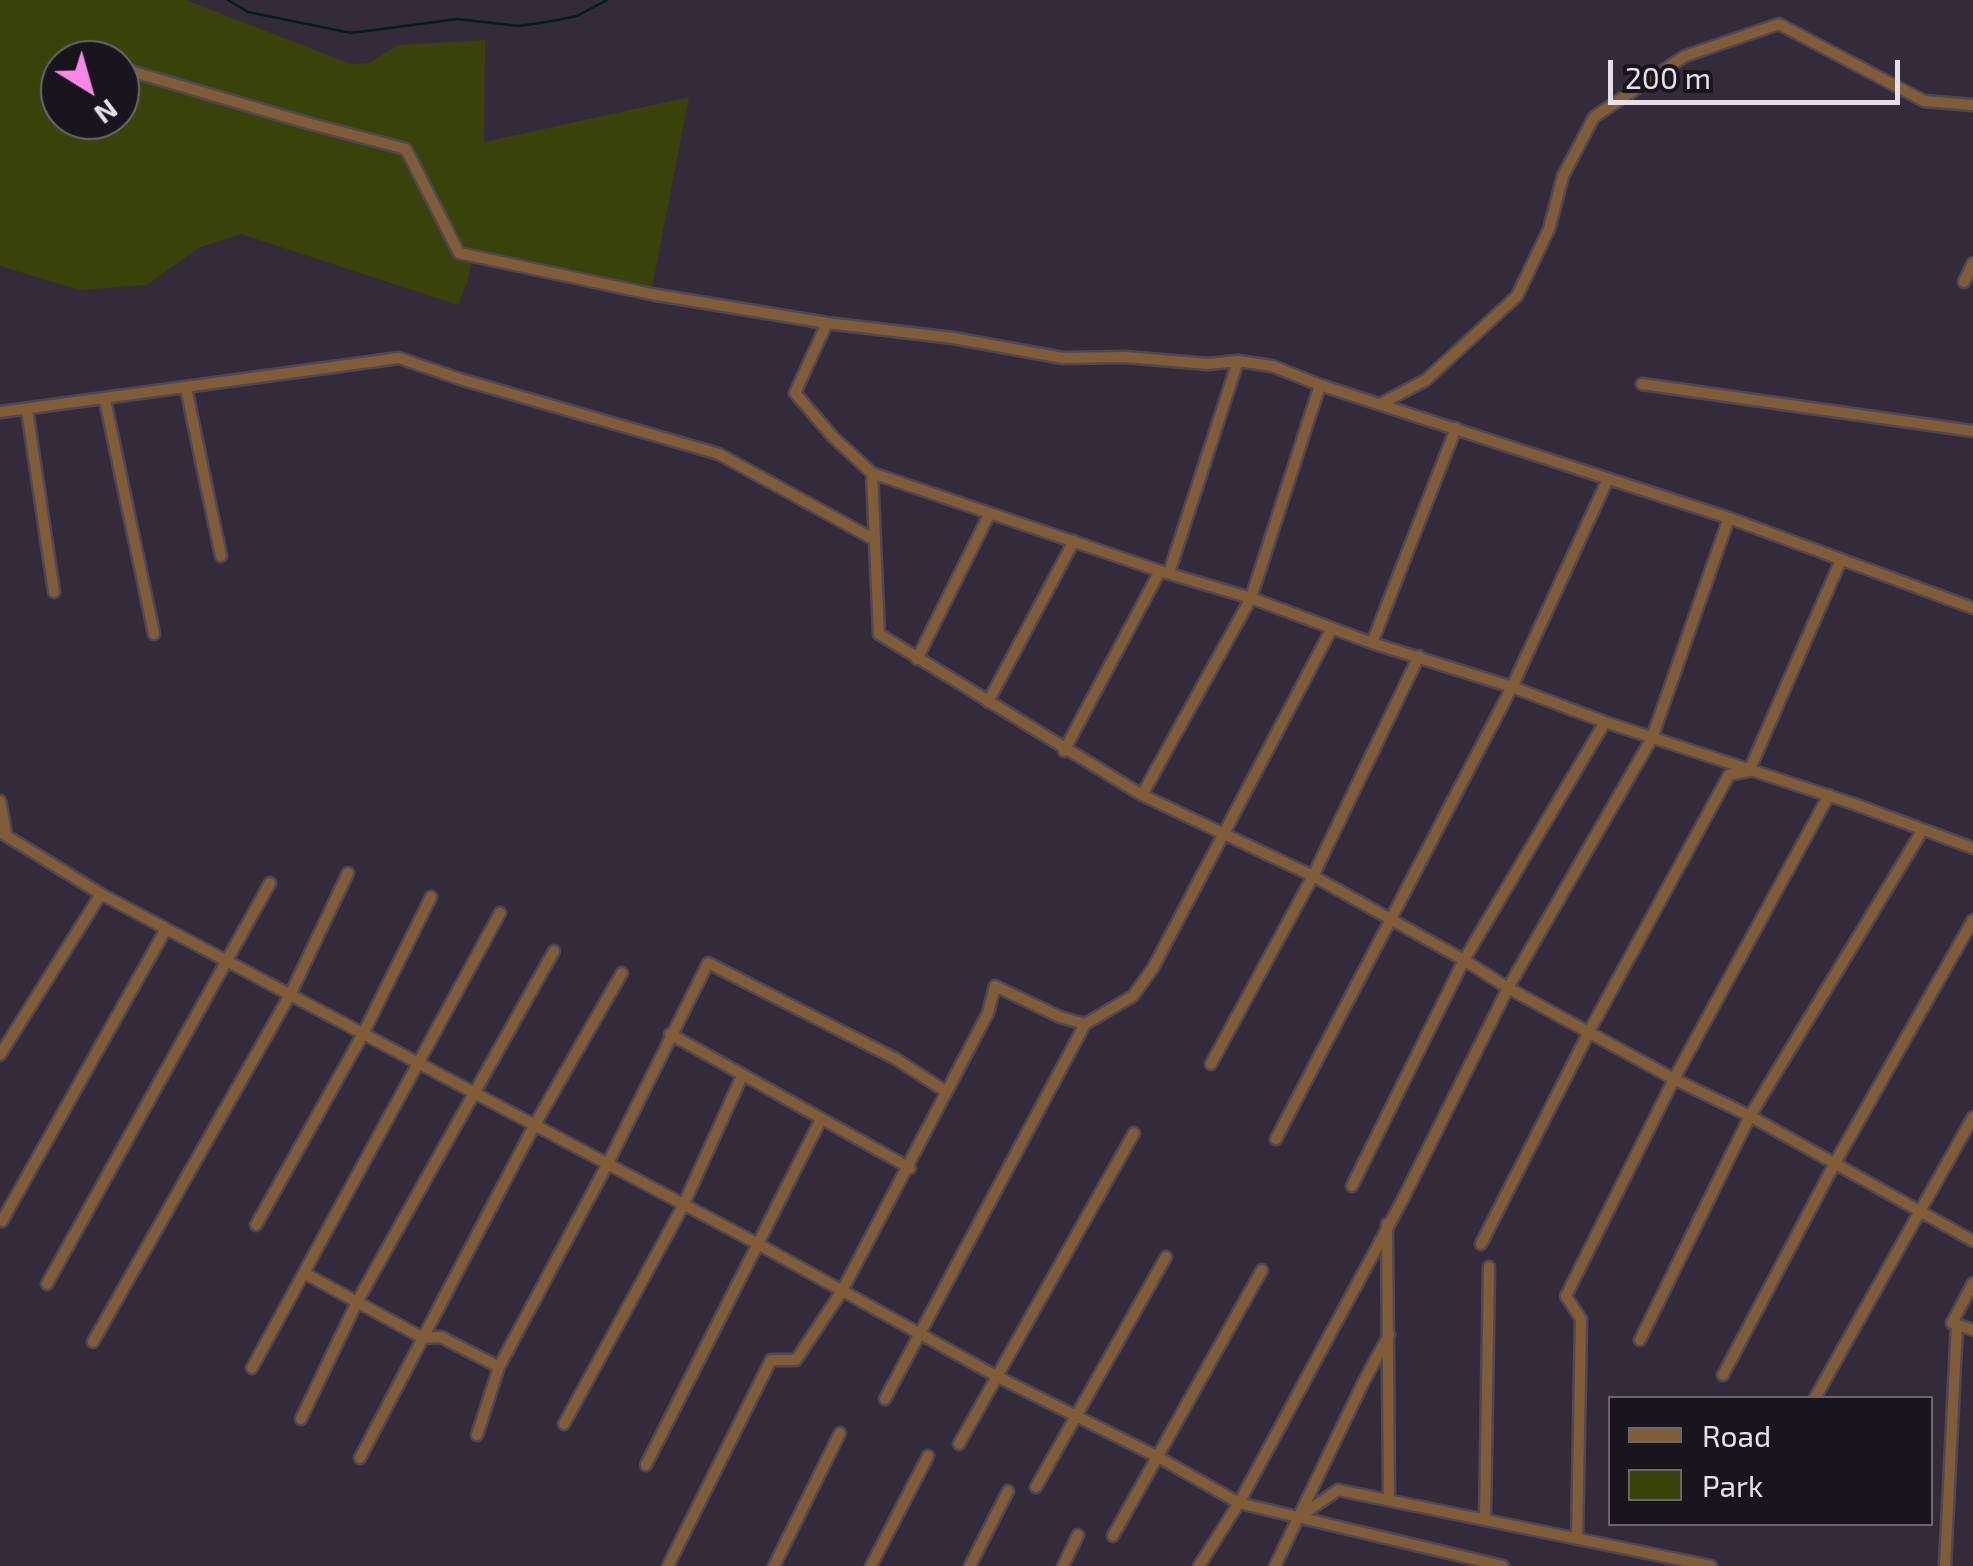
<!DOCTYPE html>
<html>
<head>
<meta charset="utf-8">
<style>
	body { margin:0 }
	#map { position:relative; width:1973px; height:1566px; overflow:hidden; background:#332a3a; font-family:"Exo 2",sans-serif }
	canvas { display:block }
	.legend { position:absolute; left:1608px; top:1396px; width:325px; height:130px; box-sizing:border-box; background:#18151c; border:2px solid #6a666e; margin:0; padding:12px 18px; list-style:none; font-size:30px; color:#e5dfea }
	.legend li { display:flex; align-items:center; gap:20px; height:50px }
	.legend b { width:50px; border:2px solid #6a666e }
	.north { position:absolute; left:40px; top:40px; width:100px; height:100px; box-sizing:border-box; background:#18151c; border:2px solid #6a666e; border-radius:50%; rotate:143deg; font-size:28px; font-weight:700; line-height:40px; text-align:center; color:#e5dfea }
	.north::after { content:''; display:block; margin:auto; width:35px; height:45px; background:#fa87e6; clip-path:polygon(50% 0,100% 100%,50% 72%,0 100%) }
	.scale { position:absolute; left:1608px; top:60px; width:292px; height:45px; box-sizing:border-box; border:5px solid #e5dfea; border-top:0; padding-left:12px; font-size:30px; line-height:35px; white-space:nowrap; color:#e5dfea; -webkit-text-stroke:8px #18151c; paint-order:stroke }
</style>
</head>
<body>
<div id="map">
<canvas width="1973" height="1566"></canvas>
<ul class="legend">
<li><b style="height:12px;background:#815d37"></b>Road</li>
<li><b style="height:28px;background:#394209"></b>Park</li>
</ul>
<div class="north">N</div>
<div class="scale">200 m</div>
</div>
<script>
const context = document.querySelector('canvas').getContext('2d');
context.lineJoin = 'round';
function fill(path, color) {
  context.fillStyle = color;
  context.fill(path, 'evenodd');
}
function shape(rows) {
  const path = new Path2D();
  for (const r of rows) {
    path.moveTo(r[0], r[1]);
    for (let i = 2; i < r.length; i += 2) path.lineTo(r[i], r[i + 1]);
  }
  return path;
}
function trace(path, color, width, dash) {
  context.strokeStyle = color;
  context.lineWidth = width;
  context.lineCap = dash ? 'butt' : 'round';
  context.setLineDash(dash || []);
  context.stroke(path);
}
fill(shape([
	[0,0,186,0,351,64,369,63,398,45,485,40,484,142,689,97,651,294,474,250,468,280,458,305,241,234,198,248,147,285,80,290,0,266],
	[60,60,120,60,120,120,60,120]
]), '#394209');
trace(shape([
	[228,0,248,12,351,33,458,19,518,26,547,22,577,16,607,0]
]), '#001e21', 2.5);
const street = shape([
	[86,57,94,60],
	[120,68,304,122,406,149,459,253,651,294,827,323,953,338,1063,358,1126,357,1208,364,1238,361,1272,366,1320,385,1729,518,1973,608],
	[1964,282,1973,263],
	[827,323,795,393,833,437,872,473,1160,571,1251,598,1372,643,1512,687,1605,722,1854,804,1973,848],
	[1642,384,1973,431],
	[186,388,221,556],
	[105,400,154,634],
	[1380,404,1426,380,1517,296,1549,229,1563,176,1594,117,1685,56,1779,24,1924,101,1973,105],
	[27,410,54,592],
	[0,412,399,358,460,379,719,454,875,540],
	[872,473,879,634,1142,795,1313,876,1464,960,1508,988,1674,1079,1750,1116,1973,1241],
	[1169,573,1238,361],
	[1372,643,1456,428],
	[917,659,990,513],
	[988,702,1074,541],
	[1064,751,1160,571],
	[1142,795,1251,598,1320,385],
	[0,801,6,833],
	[0,832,101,894,758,1244,996,1376,1158,1457,1239,1503,1503,1566],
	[670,1034,910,1168],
	[0,1055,101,894],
	[1211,1064,1313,876,1419,656],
	[1276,1139,1512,687,1608,479],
	[1352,1186,1464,960,1605,722],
	[2,1221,166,929],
	[1387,1224,1389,1500],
	[256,1225,363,1034,431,897],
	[1481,1244,1590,1030,1729,775,1749,771,1841,560],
	[304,1273,423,1338,441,1337,499,1367],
	[1973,1283,1952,1323,1973,1330],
	[47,1284,270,883],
	[1640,1340,1750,1116,1922,831],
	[93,1342,291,993,348,873],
	[252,1368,500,913],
	[1723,1375,1835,1163,1973,920],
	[1815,1398,1973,1117],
	[885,1399,1085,1024,1133,996,1153,968,1332,628],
	[301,1419,357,1302,554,951],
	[564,1424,683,1206,742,1076],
	[477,1435,499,1367,607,1165,708,963,896,1059,945,1091],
	[959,1444,1134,1133],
	[360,1458,534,1126,622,973],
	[646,1465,821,1119],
	[1036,1487,1166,1257],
	[1299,1517,1338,1490,1711,1566],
	[1485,1520,1489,1267],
	[1113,1536,1262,1270],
	[1577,1539,1581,1319,1566,1296,1674,1079,1829,795],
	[668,1566,771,1360,796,1360,842,1291,988,1013,995,986,1060,1017,1085,1024],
	[774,1566,840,1433],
	[871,1566,928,1456],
	[970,1566,1008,1491],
	[1063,1566,1078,1535],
	[1199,1566,1239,1503,1403,1199,1508,988,1652,738,1729,518],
	[1275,1566,1364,1381,1389,1335],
	[1945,1566,1957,1325]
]);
trace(street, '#4f4756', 15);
trace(street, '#815d37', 10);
</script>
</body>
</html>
